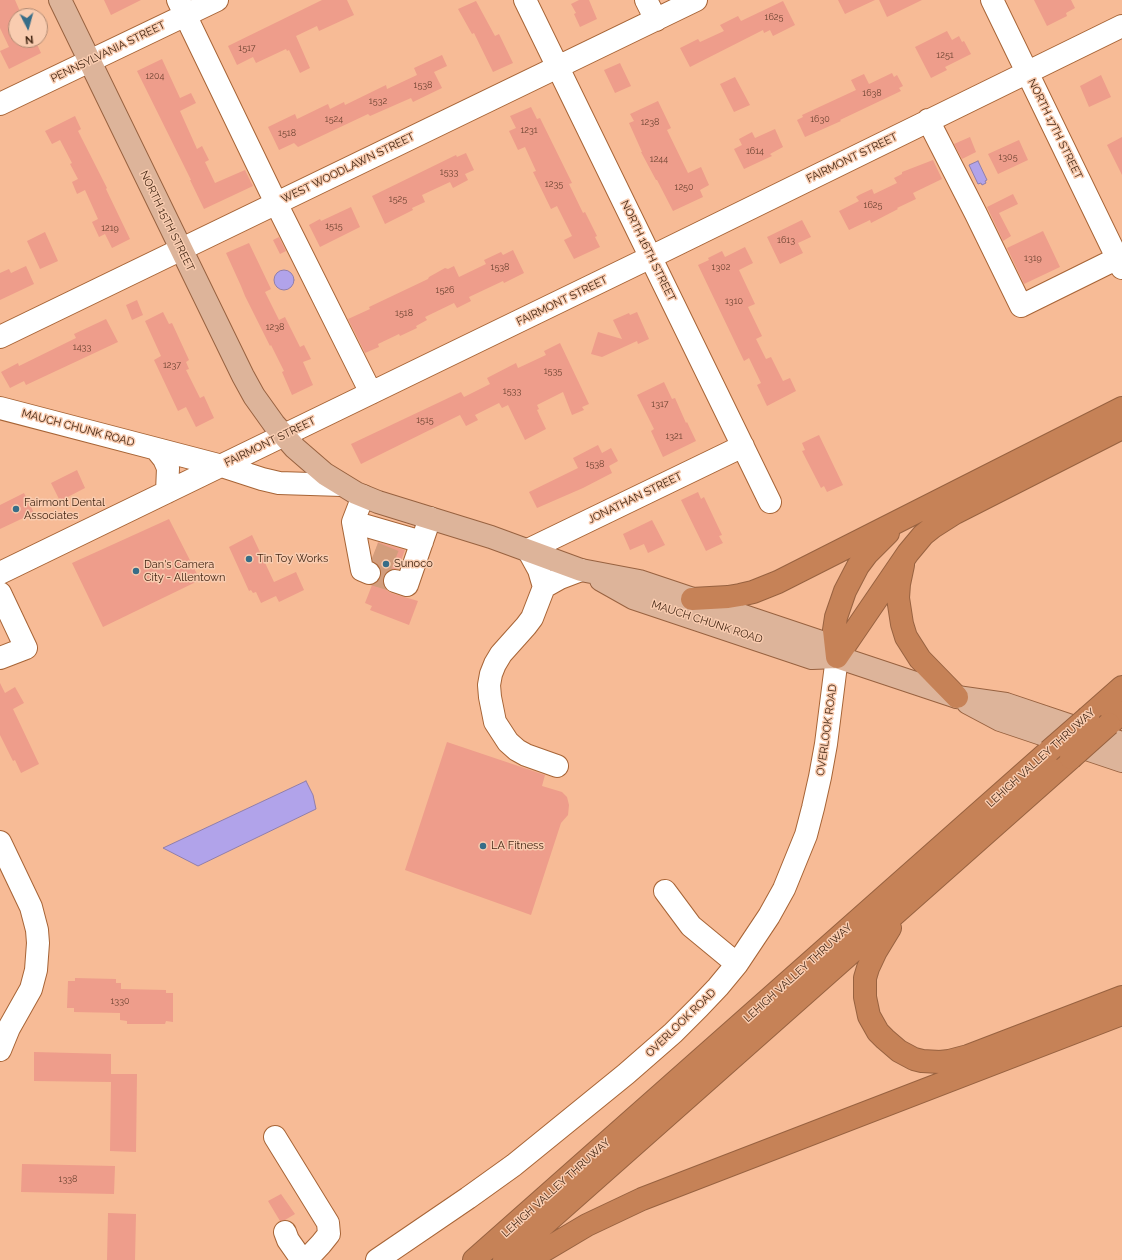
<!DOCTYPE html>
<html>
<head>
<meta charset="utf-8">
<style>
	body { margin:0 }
	#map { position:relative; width:1122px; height:1260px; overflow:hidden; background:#f7bb96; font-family:Raleway,sans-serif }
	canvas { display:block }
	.north { position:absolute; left:8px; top:8px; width:40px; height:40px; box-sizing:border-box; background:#f9ccb0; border:1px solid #b18a72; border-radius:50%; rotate:174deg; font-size:11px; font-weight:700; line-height:16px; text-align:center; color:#442714 }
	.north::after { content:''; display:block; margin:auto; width:14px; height:18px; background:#376d88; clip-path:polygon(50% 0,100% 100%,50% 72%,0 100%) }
</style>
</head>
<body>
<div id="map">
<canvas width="1122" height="1260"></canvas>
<div class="north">N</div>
</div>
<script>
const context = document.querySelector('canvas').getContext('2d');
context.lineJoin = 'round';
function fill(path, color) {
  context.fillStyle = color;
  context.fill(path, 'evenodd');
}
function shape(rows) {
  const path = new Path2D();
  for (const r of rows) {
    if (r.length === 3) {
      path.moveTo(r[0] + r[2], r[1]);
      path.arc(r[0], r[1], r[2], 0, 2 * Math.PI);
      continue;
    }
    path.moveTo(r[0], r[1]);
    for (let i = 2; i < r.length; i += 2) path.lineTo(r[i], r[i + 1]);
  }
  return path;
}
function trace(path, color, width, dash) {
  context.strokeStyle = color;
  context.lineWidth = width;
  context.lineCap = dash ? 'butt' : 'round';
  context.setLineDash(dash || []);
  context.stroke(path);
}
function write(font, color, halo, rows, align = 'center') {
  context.font = font + ' Raleway,sans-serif';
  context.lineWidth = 3;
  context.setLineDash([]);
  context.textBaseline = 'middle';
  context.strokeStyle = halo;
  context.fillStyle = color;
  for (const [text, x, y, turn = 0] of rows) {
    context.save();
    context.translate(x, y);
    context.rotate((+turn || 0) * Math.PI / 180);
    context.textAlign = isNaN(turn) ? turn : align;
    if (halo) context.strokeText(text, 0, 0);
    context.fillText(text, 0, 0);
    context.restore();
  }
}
const water = shape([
	[978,161,987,180,985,181,986,183,982,185,981,183,978,184,969,165,978,161],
	[284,280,10],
	[306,781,313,795,316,809,198,866,163,848,306,781]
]);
fill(water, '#b1a3ea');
trace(water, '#907eaa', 1);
fill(shape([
	[0,0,15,0,22,16,16,16,16,40,35,40,41,53,9,69,0,51,9,47,0,28],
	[104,0,141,0,111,15],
	[322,0,347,0,354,15,319,31,317,26,296,36,310,68,300,73,289,50,287,51,286,49,256,63,253,57,237,65,228,46],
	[579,0,589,0,597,19,580,27,574,14,576,13,571,4],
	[838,0,875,0,845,14],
	[879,0,922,0,887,17],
	[1034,0,1071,0,1075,8,1066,13,1067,16,1047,26],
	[476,1,495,36,499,34,513,63,493,72,474,33,472,34,458,9],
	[783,1,795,25,773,36,770,30,764,33,763,30,690,67,680,48,698,39,700,42,724,31,720,25,738,16,741,21],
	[947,31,952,40,959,36,962,42,964,41,971,54,945,67,947,70,931,78,915,47],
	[442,55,447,66,434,72,442,88,413,102,411,98,370,116,368,114,298,147,294,143,279,150,268,127,295,114,297,119,328,104,330,109,344,102,345,105,386,85,387,89,417,75,414,68],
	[162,59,180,98,191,93,196,103,180,111,197,149,202,146,209,160,205,162,215,183,245,170,253,186,204,209,190,180,191,180,137,71],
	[620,63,631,86,615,93,604,70],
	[892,73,894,77,897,75,903,86,899,88,901,91,840,120,841,121,805,137,797,120,803,117,802,115,856,90,851,80,864,74,869,84],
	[1101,75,1111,97,1089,107,1080,86],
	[735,77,750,105,734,112,720,84],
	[658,101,671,128,667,130,688,173,701,167,709,185,700,190,703,197,673,211,657,180,656,180,641,152,642,152,629,123,634,121,630,114],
	[531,107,537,119,540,118,572,183,569,184,583,213,585,212,597,236,595,237,600,247,574,259,564,240,572,236,557,206,551,209,533,172,536,171,525,147,518,150,509,131,516,128,510,116],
	[75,116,81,129,78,131,107,188,106,189,130,239,112,248,105,234,99,237,92,222,98,219,85,190,77,194,72,182,78,179,70,164,72,163,60,140,52,144,45,131],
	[775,129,783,147,770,154,772,156,744,169,734,149,742,145,739,139,752,132,755,138],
	[970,137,976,152,962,159,954,144],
	[1122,137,1122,175,1107,145],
	[1019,140,1028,160,998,174,988,154],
	[466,153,474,170,465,174,468,180,453,188,450,182,422,195,425,202,412,208,413,210,385,224,372,196,456,155,457,157],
	[933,160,942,179,913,193,916,199,897,208,898,209,871,223,870,220,849,230,839,211,859,201,856,197,859,195,872,189,874,194,897,183,894,178,902,174,902,172],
	[1013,194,1018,204,999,213,1011,236,1003,241,987,207],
	[351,207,360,227,320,247,309,225,320,219,321,221],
	[802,220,811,237,798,243,803,253,780,264,767,237],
	[1043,231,1060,267,1024,284,1007,248],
	[45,232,58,261,40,269,27,241],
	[279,237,286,251,280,254,273,240],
	[249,243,271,289,265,292,279,320,285,317,300,347,304,345,311,359,303,362,313,385,292,395,282,372,284,371,271,345,270,346,245,296,241,286,226,253],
	[745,247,753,263,739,270,755,304,748,307,762,336,756,339,766,359,771,357,783,381,790,378,796,391,767,406,757,385,761,383,749,358,744,361,698,265,709,260,708,258,722,251,725,257],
	[513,250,524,273,504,283,503,281,469,297,471,301,457,308,454,303,425,317,427,320,416,326,417,328,400,336,399,334,378,344,379,347,365,353,348,319,370,309,369,307,428,279,429,277,445,268,448,269,454,266,459,277,486,264,484,260,501,252,503,255],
	[26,266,34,284,0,300,0,273,9,269,11,273],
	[137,300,143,315,132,320,126,305],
	[163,312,169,324,172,323,189,360,186,362,189,369,186,370,200,398,204,396,214,418,196,427,186,407,178,411,154,360,161,356,145,321],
	[637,312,649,339,638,344,637,341,602,357,591,354,598,332,622,339,613,320,629,313,630,315],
	[106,319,118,342,26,385,24,381,10,388,1,372,18,363,19,366,76,338,74,334],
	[560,343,589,404,582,407,584,410,572,415,563,392,537,405,539,409,537,410,546,429,525,440,508,405,502,408,499,403,475,415,478,420,466,426,460,415,361,464,351,444,461,392,464,397,490,384,487,378,516,363,518,368,546,355,544,351],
	[664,382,672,399,675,398,686,423,687,422,696,441,663,457,651,431,654,429,637,395],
	[819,435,843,485,827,492,824,486,821,488,802,451,805,450,802,443],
	[598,445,602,453,611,448,618,461,609,466,612,473,583,488,537,508,529,492,578,468,573,458],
	[77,470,85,488,60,501,51,483],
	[698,492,701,499,704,497,722,535,719,536,723,543,706,551,681,500],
	[24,493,34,513,0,529,0,505],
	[169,519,200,580,103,627,72,563],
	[652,520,665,545,648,553,644,544,630,550,623,534],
	[252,535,274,582,296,572,304,590,279,602,276,596,261,603,256,592,253,593,251,590,249,591,229,547],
	[378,542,405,550,398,569,392,569,386,572,383,577,383,583,385,589,391,593,418,601,409,625,370,610,372,606,365,603,372,585,377,583,381,578,381,571,379,566,373,561,373,558],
	[0,683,5,693,15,687,24,703,13,709,39,764,21,773,15,760,13,761,0,735],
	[447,742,545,775,542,786,562,792,567,797,569,805,568,815,561,823,531,915,405,870],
	[75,978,116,979,116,983,121,983,121,989,166,990,166,993,173,993,173,1022,166,1021,165,1024,127,1024,127,1021,120,1020,120,1013,74,1012,74,1008,67,1008,68,981,75,981],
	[34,1052,111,1054,111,1074,137,1074,136,1152,110,1151,111,1082,34,1081],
	[22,1164,115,1166,114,1194,21,1192],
	[281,1194,295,1214,285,1220,280,1221,268,1201],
	[108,1213,136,1214,135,1260,107,1260]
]), '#ee9d8b');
trace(shape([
	[374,553,401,564],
	[369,573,395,581]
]), '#d39d7c', 22, [22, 11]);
const minor = shape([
	[178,0,276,203,371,393],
	[525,0,770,502],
	[646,0,656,20],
	[992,0,1122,268],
	[0,104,217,0],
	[928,120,976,214,1021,306,1122,256],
	[0,337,696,0],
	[0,408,222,466,262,479,279,483,342,485],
	[156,449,164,459,168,468,167,492],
	[363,496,353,522,362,570,369,573],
	[353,522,422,542],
	[0,573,651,257,1122,26],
	[395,581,407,585,430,518],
	[544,587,560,578,581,570],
	[0,593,26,648,0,658],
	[557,766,526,755,517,750,508,742,495,722,490,697,489,685,491,674,495,664,501,654,526,626,532,618,544,587,539,570,528,550,743,446],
	[0,842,31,907,37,930,38,943,36,970,31,989,9,1028,0,1050],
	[665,891,691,926,737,964],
	[275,1137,328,1223,329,1234,321,1244,306,1260],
	[285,1232,288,1240,302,1260],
	[377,1260,468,1198,514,1165,626,1074,673,1033,699,1007,718,987,737,964,769,916,784,889,806,835,813,808,820,777,826,744,837,657]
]);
const major = shape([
	[60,0,243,376,254,396,274,424,295,448,325,474,356,493,378,502,491,537,581,570,639,581,818,641,837,657,957,697,1006,704,1122,743],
	[601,580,633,598,812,658,837,657],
	[968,703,1000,720,1122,761]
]);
const highway = shape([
	[903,565,899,584,898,598,902,624,906,637,920,659,957,697],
	[692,599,728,597,740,595,753,592,778,582,1122,408],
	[837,657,908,553,923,535,933,527,955,513,1122,428],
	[837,657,834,630,836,617,845,591,858,566,867,554,888,533],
	[1088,717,1122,687],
	[1109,724,1122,713],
	[890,928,876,951,868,968,865,978,865,997,869,1016,878,1032,885,1039,899,1051,914,1059,922,1061,940,1062,949,1061,968,1056,1122,997],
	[474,1260,1049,751],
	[504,1260,1071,758],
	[528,1260,587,1225,642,1199,1122,1014]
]);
trace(minor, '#a76436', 24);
trace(major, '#986240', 24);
trace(highway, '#986240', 24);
trace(minor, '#fff', 22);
trace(major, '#ddb49a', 22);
trace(highway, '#c68257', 22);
const highwayBridge = shape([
	[1049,751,1088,717],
	[1071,758,1109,724]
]);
trace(highwayBridge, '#986240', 24, []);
trace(highwayBridge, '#c68257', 22);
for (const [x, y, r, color] of [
	[16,509,4,"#376d88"],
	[249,559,4,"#376d88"],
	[386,564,4,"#376d88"],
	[136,571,4,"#376d88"],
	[483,846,4,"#376d88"]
]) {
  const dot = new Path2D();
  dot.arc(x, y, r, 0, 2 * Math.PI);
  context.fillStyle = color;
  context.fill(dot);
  trace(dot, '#f9ccb0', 1.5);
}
write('9px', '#6e4432', null, [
	["1625",774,17],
	["1517",247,48],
	["1251",945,55],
	["1204",155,76],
	["1538",423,85],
	["1638",872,93],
	["1532",378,101],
	["1524",334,119],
	["1630",820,119],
	["1238",650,122],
	["1231",529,130],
	["1518",287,133],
	["1614",755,151],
	["1305",1008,157],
	["1244",659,159],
	["1533",449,172],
	["1235",554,184],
	["1250",684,187],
	["1525",398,199],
	["1625",873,205],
	["1515",334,226],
	["1219",110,228],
	["1613",786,240],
	["1319",1033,258],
	["1538",500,267],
	["1302",721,267],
	["1526",445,290],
	["1310",734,301],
	["1518",404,313],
	["1238",275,327],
	["1433",82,347],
	["1237",172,365],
	["1535",553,371],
	["1533",512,391],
	["1317",660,404],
	["1515",425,420],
	["1321",674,436],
	["1538",595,464],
	["1330",120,1001],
	["1338",68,1179]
]);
write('11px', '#442714', '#f9ccb0', [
	["PENNSYLVANIA STREET",108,52,-26],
	["NORTH 17TH STREET",1055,129,64],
	["FAIRMONT STREET",852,158,-26],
	["WEST WOODLAWN STREET",348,168,-26],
	["NORTH 15TH STREET",167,221,64],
	["NORTH 16TH STREET",648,251,64],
	["FAIRMONT STREET",562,301,-26],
	["MAUCH CHUNK ROAD",78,428,15],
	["FAIRMONT STREET",270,442,-26],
	["JONATHAN STREET",635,498,-26],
	["MAUCH CHUNK ROAD",707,622,18],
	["OVERLOOK ROAD",827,730,-82],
	["LEHIGH VALLEY THRUWAY",1041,758,-42],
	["LEHIGH VALLEY THRUWAY",798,973,-42],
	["OVERLOOK ROAD",681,1023,-44],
	["LEHIGH VALLEY THRUWAY",556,1188,-42]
]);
write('11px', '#442714', '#f9ccb0', [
	["Fairmont Dental",24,503],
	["Associates",24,516],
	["Tin Toy Works",257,559],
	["Sunoco",394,564],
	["Dan's Camera",144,565],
	["City - Allentown",144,578],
	["LA Fitness",491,846]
], 'left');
</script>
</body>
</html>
